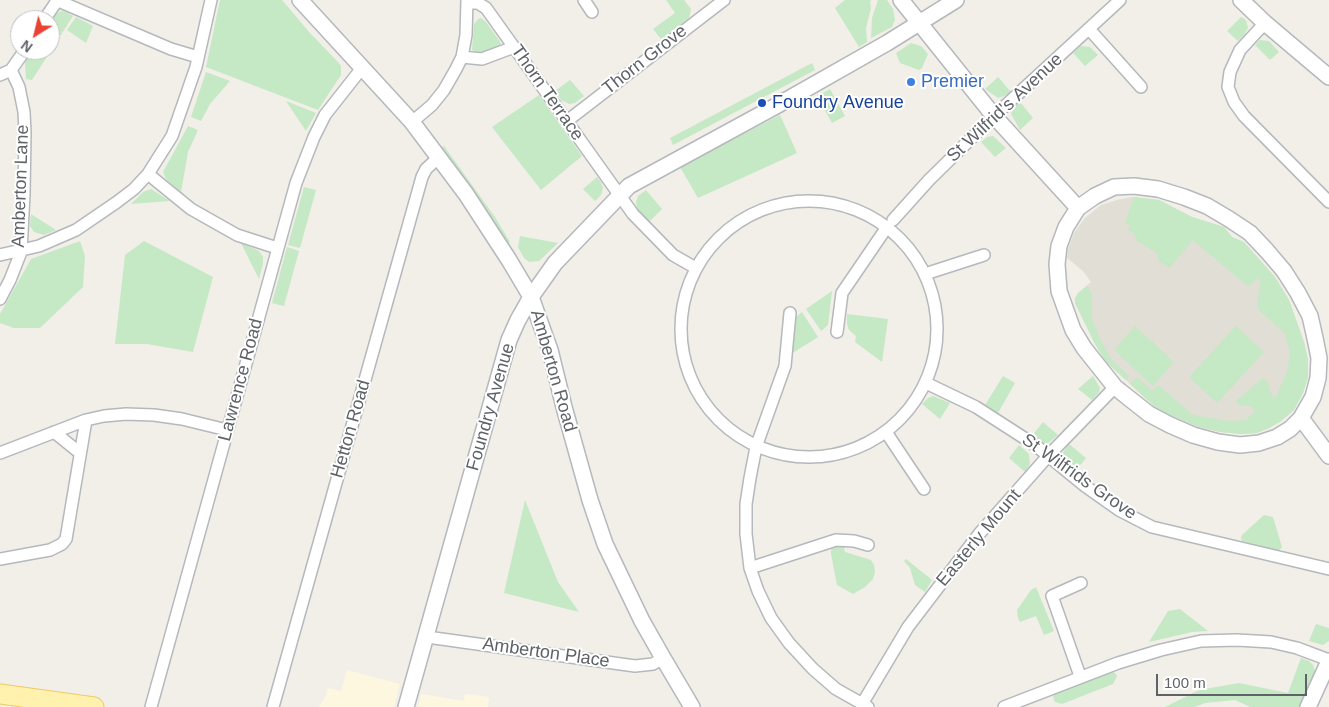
<!DOCTYPE html>
<html>
<head>
<meta charset="utf-8">
<style>
	body { margin:0 }
	#map { position:relative; width:1329px; height:707px; overflow:hidden; background:#f1efe8; font-family:Helvetica,sans-serif }
	canvas { display:block }
	.north { position:absolute; left:10px; top:10px; width:50px; height:50px; box-sizing:border-box; background:#fff; border:1px solid #bfc1c3; border-radius:50%; rotate:216deg; font-size:14px; font-weight:700; line-height:20px; text-align:center; color:#5f6368 }
	.north::after { content:''; display:block; margin:auto; width:18px; height:22px; background:#ea4335; clip-path:polygon(50% 0,100% 100%,50% 72%,0 100%) }
	.scale { position:absolute; left:1156px; top:674px; width:151px; height:22px; box-sizing:border-box; border:2px solid #5f6368; border-top:0; padding-left:6px; font-size:15px; line-height:18px; white-space:nowrap; color:#5f6368; -webkit-text-stroke:4px #fff; paint-order:stroke }
</style>
</head>
<body>
<div id="map">
<canvas width="1329" height="707"></canvas>
<div class="north">N</div>
<div class="scale">100 m</div>
</div>
<script>
const context = document.querySelector('canvas').getContext('2d');
context.lineJoin = 'round';
function fill(path, color) {
  context.fillStyle = color;
  context.fill(path, 'evenodd');
}
function shape(rows) {
  const path = new Path2D();
  for (const r of rows) {
    if (r.length === 3) {
      path.moveTo(r[0] + r[2], r[1]);
      path.arc(r[0], r[1], r[2], 0, 2 * Math.PI);
      continue;
    }
    path.moveTo(r[0], r[1]);
    for (let i = 2; i < r.length; i += 2) path.lineTo(r[i], r[i + 1]);
  }
  return path;
}
function trace(path, color, width, dash) {
  context.strokeStyle = color;
  context.lineWidth = width;
  context.lineCap = dash ? 'butt' : 'round';
  context.setLineDash(dash || []);
  context.stroke(path);
}
function write(font, color, halo, rows, align = 'center') {
  context.font = font + ' Helvetica,sans-serif';
  context.lineWidth = 4;
  context.setLineDash([]);
  context.textBaseline = 'middle';
  context.strokeStyle = halo;
  context.fillStyle = color;
  for (const [text, x, y, turn = 0] of rows) {
    context.save();
    context.translate(x, y);
    context.rotate((+turn || 0) * Math.PI / 180);
    context.textAlign = isNaN(turn) ? turn : align;
    if (halo) context.strokeText(text, 0, 0);
    context.fillText(text, 0, 0);
    context.restore();
  }
}
fill(shape([
	[347,670,400,684,394,707,319,707,325,698,328,688,341,691],
	[421,694,464,701,465,694,489,697,488,707,418,707]
]), '#fef7e0');
fill(shape([
	[1132,197,1159,200,1192,217,1224,227,1232,237,1244,242,1275,277,1289,300,1304,342,1308,360,1308,377,1303,393,1294,410,1281,421,1269,428,1257,433,1241,434,1220,432,1196,426,1174,417,1155,407,1105,361,1094,342,1075,303,1075,298,1078,293,1091,282,1083,271,1067,258,1068,249,1074,233,1085,218,1101,205,1117,200]
]), '#e1ded6');
fill(shape([
	[220,0,282,0,310,33,338,62,341,66,341,75,318,110,206,67],
	[666,0,684,0,691,9,689,18,661,39,653,29,675,13],
	[845,0,871,0,870,2,871,8,866,28,867,42,859,47,835,8],
	[878,0,887,0,893,9,895,20,892,27,871,38,872,18],
	[61,11,66,12,73,16,53,47,50,44,50,21,54,15],
	[76,17,93,26,86,43,67,30],
	[1241,17,1246,20,1248,28,1244,35,1238,41,1227,31],
	[481,18,486,22,501,43,499,47,492,51,479,53,472,50,474,24,478,19],
	[1260,40,1269,41,1279,52,1270,60,1255,45],
	[911,43,921,46,928,54,922,68,919,70,900,63,896,53],
	[1081,46,1090,47,1098,55,1085,66,1073,53],
	[50,48,52,49,32,80,26,79,25,62,32,50,50,50],
	[812,63,815,70,673,145,670,138],
	[206,72,230,81,210,104,201,121,191,117],
	[998,77,1011,92,1004,96,998,98,985,89],
	[570,80,584,96,575,103,569,104,561,100,555,91],
	[830,89,845,116,832,123,817,96],
	[539,95,582,156,541,190,492,127],
	[286,101,316,113,306,131],
	[1020,102,1033,118,1020,130,1011,114,1013,107],
	[780,115,797,153,698,198,680,167],
	[188,126,198,130,188,152,181,192,166,179,163,172],
	[993,136,1006,148,995,157,981,142,987,137],
	[444,146,495,217,510,242,507,244,440,148],
	[597,177,601,182,603,188,601,195,595,201,583,189],
	[304,187,316,190,300,248,288,245],
	[151,189,170,201,131,204,143,192],
	[646,190,662,209,649,222,637,208,636,202,638,196],
	[1134,197,1159,200,1192,217,1224,227,1232,237,1244,242,1275,277,1289,300,1304,342,1308,360,1308,377,1303,393,1294,410,1281,421,1269,428,1257,433,1241,434,1220,432,1196,426,1174,417,1155,407,1130,384,1137,377,1152,391,1158,385,1193,415,1229,421,1246,420,1254,413,1255,409,1248,405,1243,406,1239,405,1236,401,1263,378,1268,383,1270,392,1273,396,1276,397,1288,369,1290,352,1285,334,1259,310,1257,306,1260,284,1259,277,1249,286,1245,284,1193,240,1169,268,1159,261,1157,253,1137,241,1134,233,1128,230,1130,225,1125,223],
	[31,214,56,230,44,235,34,232,30,226],
	[520,236,558,243,539,261,529,262,524,258,518,247],
	[80,241,85,256,83,287,40,328,14,328,0,323,0,314,31,259],
	[144,241,213,277,193,352,147,344,115,344,125,255],
	[241,243,259,251,263,257,263,264,259,279],
	[287,247,299,251,284,306,272,303],
	[1087,286,1092,294,1092,319,1099,337,1111,359,1129,376,1126,380,1105,361,1094,342,1075,303,1075,298,1078,293],
	[832,291,828,325,821,331,806,309],
	[802,312,818,337,791,354,796,317],
	[847,314,888,319,882,362,855,342,856,336,849,330,847,324],
	[1135,326,1174,362,1153,386,1114,350],
	[1236,326,1264,352,1217,403,1189,377],
	[1003,376,1015,383,998,413,985,405],
	[1093,376,1100,388,1099,392,1092,400,1078,389],
	[933,396,950,403,940,419,922,404,928,398],
	[1043,422,1058,435,1047,444,1040,443,1031,437],
	[1069,444,1086,458,1076,470,1067,464,1063,458,1062,454],
	[1019,445,1029,454,1030,464,1025,472,1009,458],
	[525,500,558,582,579,612,504,593],
	[1264,515,1273,517,1282,547,1279,551,1242,541,1241,536],
	[836,544,845,544,844,549,845,552,871,560,874,565,875,572,873,579,865,587,853,594,837,585,831,554,831,550],
	[906,559,932,580,925,592,915,585,910,568,904,561],
	[1036,587,1054,631,1044,635,1036,616,1020,622,1018,618,1017,610,1031,590],
	[1180,609,1208,631,1192,632,1149,642,1168,611],
	[1316,624,1329,628,1329,641,1323,645,1309,641],
	[1301,658,1309,661,1313,665,1315,671,1300,707,1250,707,1235,700,1205,703,1195,707,1165,707,1199,690,1239,683,1288,693],
	[1110,671,1115,673,1117,676,1113,684,1062,704,1055,702,1053,697,1055,693]
]), '#c5e8c5');
const minor = shape([
	[56,0,171,49,198,57],
	[584,0,592,12],
	[468,3,478,3,486,8,633,214,673,255,694,267],
	[44,20,57,1],
	[1265,23,1240,50,1230,72,1228,87,1234,102,1244,116,1329,202],
	[1089,29,1141,87],
	[462,57,482,59,514,47],
	[0,75,11,70,25,50],
	[567,121,724,0],
	[412,122,432,105,444,90,456,69,462,57,466,35,467,0],
	[148,174,191,209,237,235,277,248],
	[809,329,128],
	[893,220,929,180,994,116,1120,0],
	[0,255,39,246,76,230,117,202,134,189,148,174,172,136,196,67,211,0],
	[925,274,984,255],
	[0,299,10,280,21,252,24,194,25,133,24,112,19,87,11,70],
	[790,313,785,366,756,447,750,478,746,504,746,534,750,568,758,591,771,618,789,643,813,669,836,689,868,707],
	[837,332,842,293,887,227],
	[926,383,976,407,1035,445,1085,486,1119,510,1152,527,1329,569],
	[54,432,80,453],
	[886,432,924,489],
	[0,453,86,420,104,416,126,414,154,415,182,419,227,430],
	[0,559,50,550,62,544,66,539,86,420],
	[750,568,836,540,854,541,868,545],
	[427,637,635,666,653,664,663,658],
	[1080,676,1052,596,1081,583],
	[862,704,908,627,979,534,1048,456,1115,387],
	[151,707,296,183,314,137,325,115,362,68],
	[273,707,422,177,426,169,439,157],
	[1004,707,1118,663,1161,650,1201,641,1237,640,1271,642,1297,648,1329,660]
]);
const tertiary = shape([
	[300,0,412,122,466,194,509,260,531,297,550,350,564,407,590,500,605,544,642,621,663,658,692,707],
	[901,0,994,116,1078,208],
	[1241,0,1265,23,1329,77],
	[1134,186,1158,189,1184,197,1207,206,1229,219,1250,233,1267,251,1284,271,1298,293,1310,316,1315,338,1319,358,1318,378,1313,397,1301,418,1290,429,1277,437,1259,443,1240,445,1218,442,1193,435,1170,425,1149,414,1130,399,1115,387,1084,348,1073,330,1059,291,1057,264,1059,246,1066,227,1078,208,1095,196,1114,187,1134,186],
	[1301,418,1329,456],
	[406,707,509,340,518,320,531,297,555,263,629,186,776,106,887,43,956,0],
	[1308,707,1329,661]
]);
const primary = shape([
	[0,694,94,707]
]);
trace(minor, '#b5b8bc', 14);
trace(tertiary, '#b5b8bc', 18);
trace(primary, '#f2c960', 21);
trace(minor, '#fff', 11);
trace(tertiary, '#fff', 15);
trace(primary, '#fff2af', 19);
for (const [x, y, r, color] of [
	[911,82,5,"#3f7fe0"],
	[762,103,5,"#1a4fb4"]
]) {
  const dot = new Path2D();
  dot.arc(x, y, r, 0, 2 * Math.PI);
  context.fillStyle = color;
  context.fill(dot);
  trace(dot, '#fff', 2);
}
write('18px', '#5f6368', '#fff', [
	["Thorn Grove",645,60,-38],
	["Thorn Terrace",547,93,55],
	["St Wilfrid's Avenue",1005,108,-43],
	["Amberton Lane",21,186,-88],
	["Amberton Road",553,371,74],
	["Lawrence Road",241,380,-75],
	["Foundry Avenue",491,407,-74],
	["Hetton Road",351,429,-74],
	["St Wilfrids Grove",1079,477,35],
	["Easterly Mount",979,538,-50],
	["Amberton Place",546,653,8]
]);
write('18px', '#366cbe', '#fff', [
	["Premier",921,82]
], 'left');
write('18px', '#164399', '#fff', [
	["Foundry Avenue",772,103]
], 'left');
</script>
</body>
</html>
